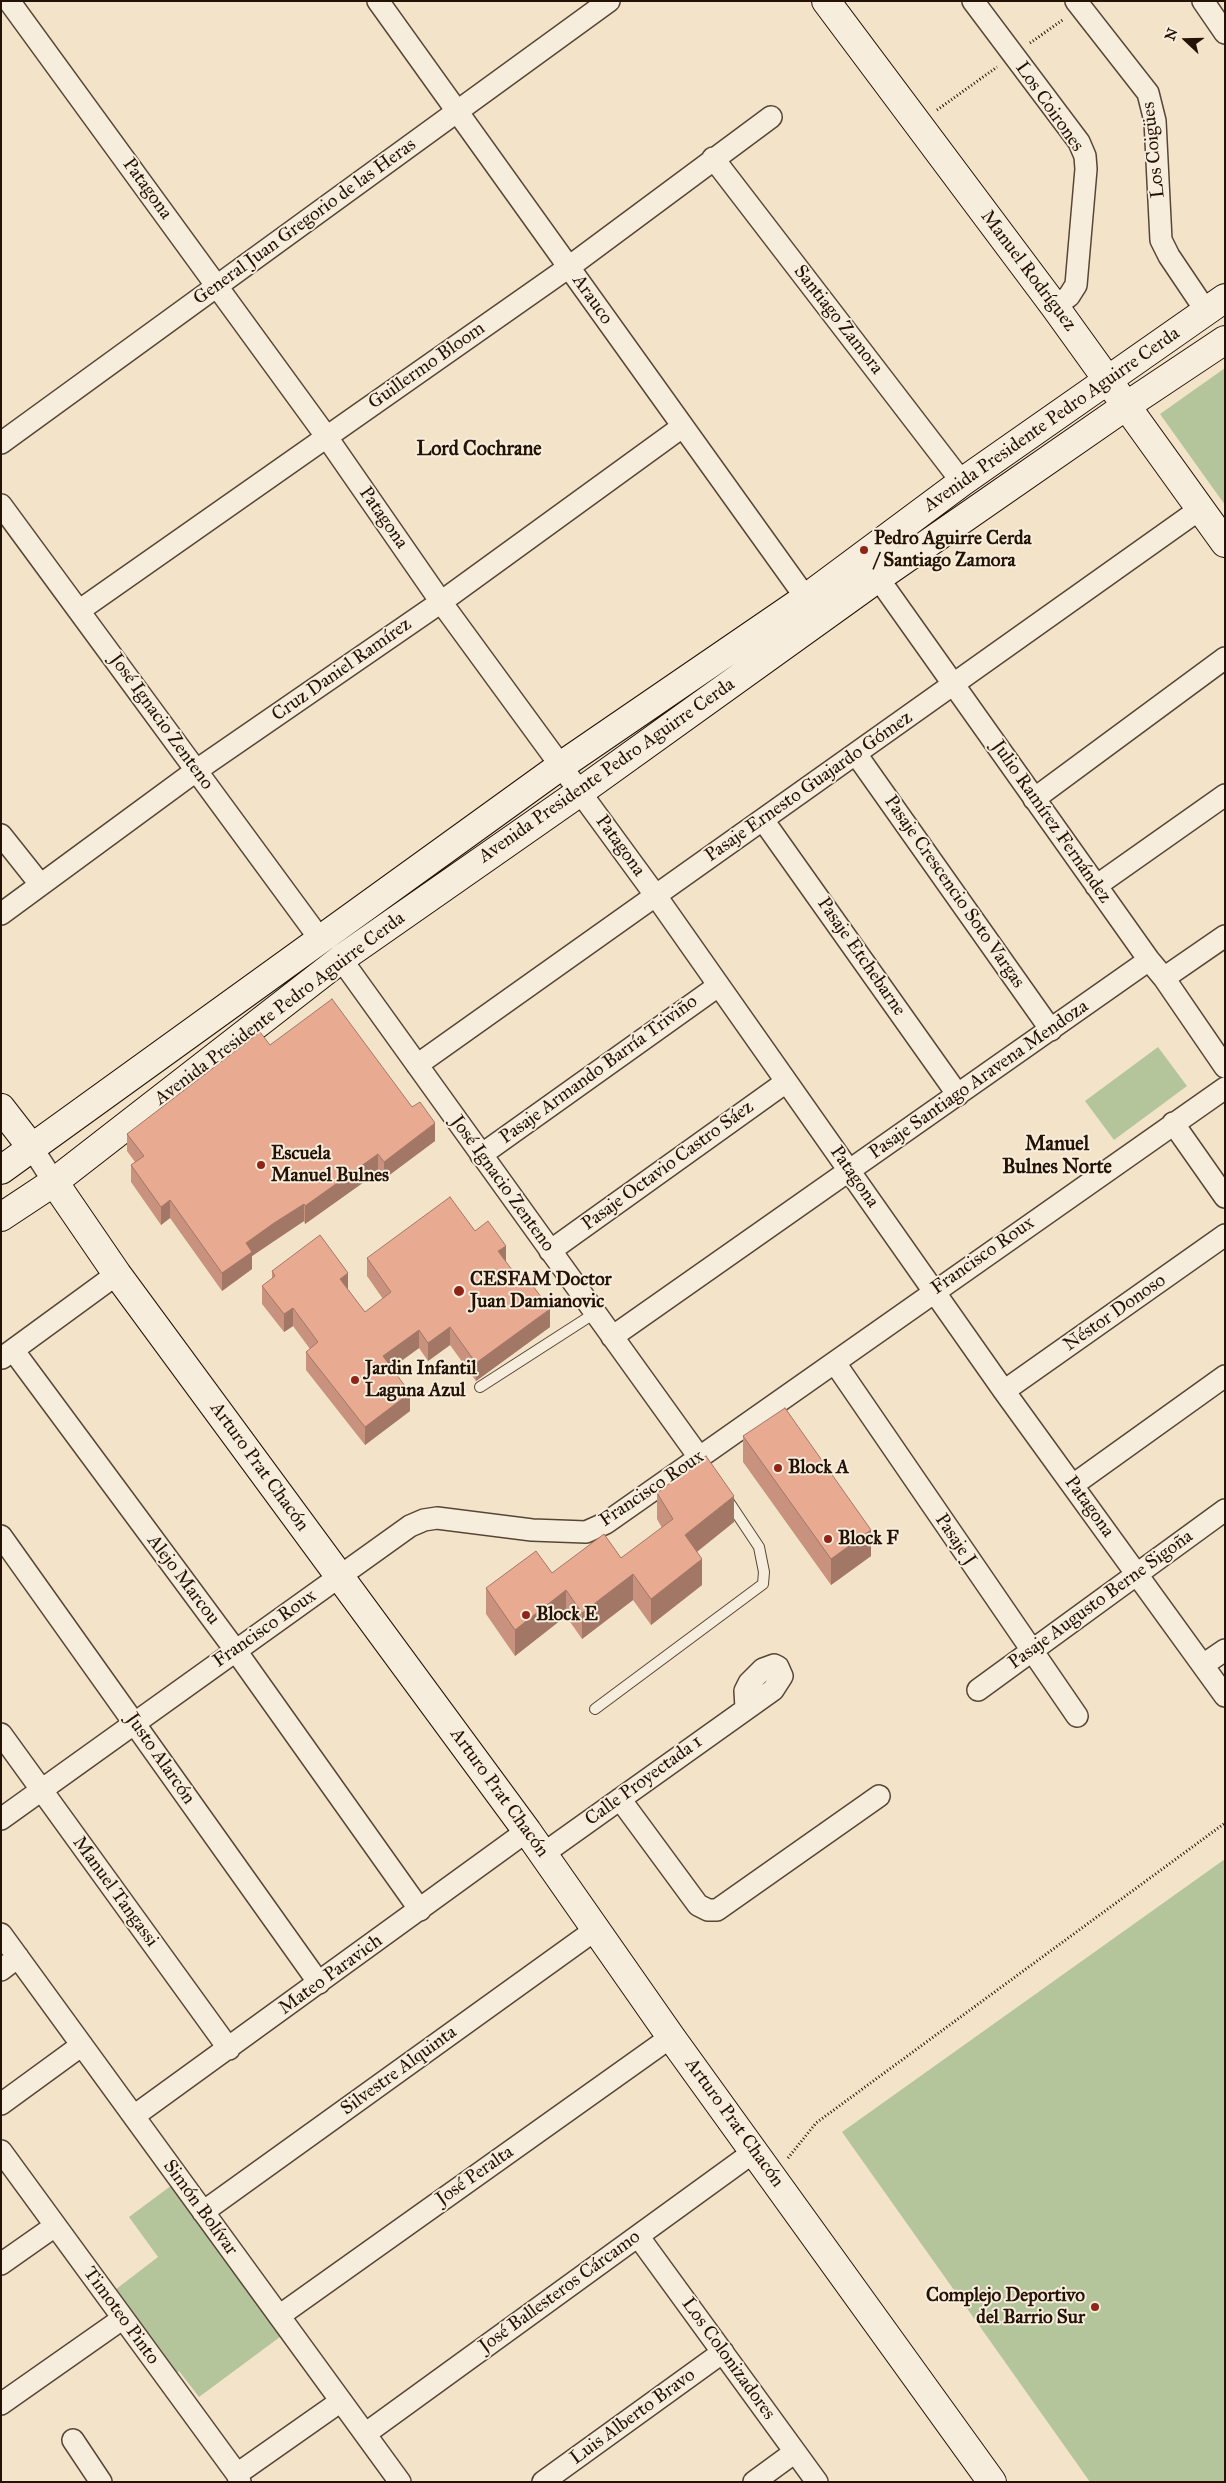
<!DOCTYPE html>
<html>
<head>
<meta charset="utf-8">
<style>
	body { margin:0 }
	#map { position:relative; width:1226px; height:2483px; overflow:hidden; background:#f3e4c9; font-family:"IM FELL Great Primer",serif }
	canvas { display:block }
	.frame { position:absolute; inset:0; border:2px solid #231205; pointer-events:none }
	.north { position:absolute; left:1161px; top:15px; width:50px; height:50px; -webkit-text-stroke:4px #f7eddc; paint-order:stroke; rotate:291deg; font-size:14px; font-weight:700; line-height:20px; text-align:center; color:#231205 }
	.north::after { content:''; display:block; margin:auto; width:18px; height:22px; background:#231205; clip-path:polygon(50% 0,100% 100%,50% 72%,0 100%) }
</style>
</head>
<body>
<div id="map">
<canvas width="1226" height="2483"></canvas>
<div class="frame"></div>
<div class="north">N</div>
</div>
<script>
const context = document.querySelector('canvas').getContext('2d');
context.lineJoin = 'round';
function fill(path, color) {
  context.fillStyle = color;
  context.fill(path, 'evenodd');
}
function shape(rows) {
  const path = new Path2D();
  for (const r of rows) {
    path.moveTo(r[0], r[1]);
    for (let i = 2; i < r.length; i += 2) path.lineTo(r[i], r[i + 1]);
  }
  return path;
}
function trace(path, color, width, dash) {
  context.strokeStyle = color;
  context.lineWidth = width;
  context.lineCap = dash ? 'butt' : 'round';
  context.setLineDash(dash || []);
  context.stroke(path);
}
function write(font, color, halo, rows, align = 'center') {
  context.font = font + ' "IM FELL Great Primer",serif';
  context.lineWidth = 4;
  context.setLineDash([]);
  context.textBaseline = 'middle';
  context.strokeStyle = halo;
  context.fillStyle = color;
  for (const [text, x, y, turn = 0] of rows) {
    context.save();
    context.translate(x, y);
    context.rotate((+turn || 0) * Math.PI / 180);
    context.textAlign = isNaN(turn) ? turn : align;
    if (halo) context.strokeText(text, 0, 0);
    context.fillText(text, 0, 0);
    context.restore();
  }
}
fill(shape([
	[1225,368,1225,505,1160,414],
	[1158,1047,1187,1086,1114,1140,1085,1101],
	[1225,1859,1225,2482,1090,2482,842,2132],
	[172,2185,284,2334,199,2397,179,2371,173,2375,111,2293,158,2257,129,2217]
]), '#b4c59b');
const lane = shape([
	[480,1387,595,1313],
	[595,1709,763,1584,764,1572,759,1547,727,1499]
]);
const street = shape([
	[9,1,326,436,441,602,656,896,1004,1391,1225,1696],
	[378,1,806,598],
	[973,1,1079,142,1085,156,1086,169,1076,285,1069,296,1055,307],
	[1076,1,1148,93,1155,121,1161,240,1169,256,1206,311],
	[1203,1,1225,33],
	[713,158,962,482],
	[1,443,609,1],
	[1,505,320,939],
	[878,578,1149,960,1164,978,1225,1067],
	[80,610,569,267,771,117],
	[856,754,1051,1030],
	[1034,799,1225,658],
	[763,820,958,1095],
	[1,835,40,884],
	[1096,886,1225,795],
	[1,914,197,770,441,602,682,427],
	[341,959,699,1457],
	[1164,978,1225,936],
	[417,1065,1200,509],
	[1173,1123,1225,1197],
	[32,1148,54,1182],
	[481,1155,718,986],
	[550,1251,786,1082],
	[612,1337,1149,960],
	[13,1350,236,1651,420,1910],
	[2,1358,117,1274],
	[835,1363,1077,1716],
	[1004,1391,1225,1235],
	[1073,1485,1225,1376],
	[1,1536,319,1983],
	[1203,1665,1225,1650],
	[978,1690,1225,1510],
	[1,1734,229,2049],
	[620,1799,698,1905,708,1910,717,1910,879,1796],
	[1,1819,410,1526,424,1520,437,1518,532,1530,586,1532,606,1523,1225,1088],
	[543,1854,773,1690,782,1676,778,1667,774,1665,763,1669,749,1683,745,1691,746,1708],
	[1,1934,400,2482],
	[1,1970,18,1957],
	[1,2104,82,2045],
	[134,2116,527,1831],
	[1,2151,237,2474,240,2482],
	[203,2212,595,1930],
	[638,2236,817,2482],
	[1,2264,55,2226],
	[279,2316,671,2037],
	[1,2404,122,2319],
	[365,2434,755,2151],
	[73,2440,101,2482],
	[237,2474,341,2401],
	[543,2482,723,2352],
	[754,2482,795,2452]
]);
const secondary = shape([
	[826,1,1055,307,1225,543],
	[1,1108,32,1148],
	[1,1170,562,765,806,598,962,482,1225,298],
	[54,1182,117,1274,527,1831,671,2037,992,2482],
	[1,1217,54,1182,341,959,580,792,878,578,1126,406,1225,340]
]);
trace(lane, '#574636', 12);
trace(street, '#574636', 24);
trace(secondary, '#231205', 30);
trace(shape([
	[1030,43,1064,19],
	[937,110,997,67],
	[788,2158,816,2123,1225,1823]
]), '#231205', 3, [1, 2.5]);
trace(lane, '#f7eddc', 10);
trace(street, '#f7eddc', 21);
trace(secondary, '#f7eddc', 28);
fill(shape([
	[270,1045,435,1141,384,1179,378,1172,305,1224,304,1221,274,1241,252,1256,252,1269,222,1291,170,1218,161,1225,131,1182,131,1165,135,1162,127,1151,127,1134],
	[475,1231,506,1262,550,1327,476,1381,450,1345,428,1361,419,1348,392,1368,410,1411,365,1445,306,1370,306,1352,310,1349,293,1326,284,1332,262,1304,262,1286,272,1279,272,1271,348,1290,365,1312,383,1299,367,1276,367,1258],
	[743,1436,871,1556,831,1585,743,1462],
	[657,1493,734,1522,697,1552,702,1585,651,1625,633,1600,582,1639,566,1616,515,1656,486,1614,486,1588,552,1573,621,1558,662,1528,657,1519]
]), '#c8927e');
fill(shape([
	[435,1123,435,1141,384,1179,384,1162],
	[378,1154,378,1172,305,1224,305,1206],
	[170,1200,170,1218,161,1225,161,1207],
	[304,1204,304,1221,252,1256,252,1269,222,1291,222,1273,246,1243,274,1223],
	[506,1246,506,1264,498,1251],
	[348,1273,348,1291,340,1279],
	[293,1308,293,1326,284,1332,284,1314],
	[550,1309,550,1327,476,1381,476,1363],
	[450,1327,450,1345,428,1361,428,1343],
	[419,1330,419,1348,383,1374,383,1356],
	[410,1393,410,1411,365,1445,365,1427],
	[734,1496,734,1522,685,1561,685,1535],
	[871,1530,871,1556,831,1585,831,1559],
	[702,1559,702,1585,651,1625,651,1599],
	[633,1574,633,1600,582,1639,582,1613],
	[566,1590,566,1616,515,1656,515,1630]
]), '#a37766');
const building = shape([
	[332,999,412,1107,420,1102,435,1123,384,1162,378,1154,305,1206,304,1204,274,1223,246,1243,252,1252,222,1273,170,1200,161,1207,131,1165,144,1156,127,1134,260,1032,270,1045,332,999],
	[450,1197,475,1231,488,1221,506,1246,498,1251,524,1286,530,1282,550,1309,476,1363,450,1327,428,1343,419,1330,383,1356,410,1393,365,1427,306,1352,318,1342,293,1308,284,1314,262,1286,275,1276,272,1271,320,1235,348,1273,340,1279,365,1312,391,1292,367,1258,450,1197],
	[785,1408,871,1530,831,1559,743,1436,785,1408],
	[706,1456,734,1496,685,1535,702,1559,651,1599,633,1574,582,1613,566,1590,515,1630,486,1588,536,1551,552,1573,604,1534,621,1558,673,1519,657,1493,706,1456]
]);
fill(building, '#e9aa92');
trace(building, '#a37766', 1);
for (const [x, y, r, color] of [
	[864,550,5,"#8f2418"],
	[261,1165,5,"#8f2418"],
	[459,1291,6,"#8f2418"],
	[355,1380,5,"#8f2418"],
	[778,1468,5,"#8f2418"],
	[828,1539,5,"#8f2418"],
	[526,1615,5,"#8f2418"],
	[1095,2307,5,"#8f2418"]
]) {
  const dot = new Path2D();
  dot.arc(x, y, r, 0, 2 * Math.PI);
  context.fillStyle = color;
  context.fill(dot);
  trace(dot, '#f7eddc', 2);
}
write('19px', '#231205', '#f7eddc', [
	["Los Coirones",1049,107,55],
	["Los Coigües",1154,150,-96],
	["Patagona",147,189,54],
	["General Juan Gregorio de las Heras",305,222,-36],
	["Manuel Rodríguez",1028,271,53],
	["Arauco",592,300,55],
	["Santiago Zamora",838,320,52],
	["Guillermo Bloom",427,366,-35],
	["Avenida Presidente Pedro Aguirre Cerda",1052,420,-35],
	["Patagona",383,518,55],
	["Cruz Daniel Ramírez",342,670,-35],
	["José Ignacio Zenteno",161,722,54],
	["Avenida Presidente Pedro Aguirre Cerda",607,771,-35],
	["Pasaje Ernesto Guajardo Gómez",809,787,-35],
	["Julio Ramírez Fernández",1051,822,55],
	["Patagona",620,846,54],
	["Pasaje Crescencio Soto Vargas",954,892,55],
	["Pasaje Etchebarne",861,957,55],
	["Avenida Presidente Pedro Aguirre Cerda",280,1009,-37],
	["Pasaje Armando Barría Triviño",599,1070,-36],
	["Pasaje Santiago Aravena Mendoza",979,1080,-35],
	["Pasaje Octavio Castro Sáez",668,1166,-36],
	["Patagona",854,1177,55],
	["José Ignacio Zenteno",502,1184,54],
	["Francisco Roux",983,1256,-35],
	["Néstor Donoso",1115,1313,-35],
	["Arturo Prat Chacón",259,1467,54],
	["Francisco Roux",652,1489,-34],
	["Patagona",1089,1507,54],
	["Pasaje J",955,1540,56],
	["Alejo Marcou",183,1580,53],
	["Pasaje Augusto Berne Sigoña",1101,1600,-36],
	["Francisco Roux",265,1629,-35],
	["Justo Alarcón",160,1759,55],
	["Calle Proyectada 1",644,1781,-36],
	["Arturo Prat Chacón",499,1793,54],
	["Manuel Tangassi",115,1892,54],
	["Mateo Paravich",331,1975,-36],
	["Silvestre Alquinta",399,2071,-36],
	["Arturo Prat Chacón",734,2123,54],
	["José Peralta",475,2176,-35],
	["Simón Bolívar",200,2208,54],
	["José Ballesteros Cárcamo",560,2292,-36],
	["Timoteo Pinto",121,2316,54],
	["Los Colonizadores",728,2359,54],
	["Luis Alberto Bravo",633,2417,-36]
]);
write('bold 19px', '#231205', '#f7eddc', [
	["Pedro Aguirre Cerda",874,539],
	["/ Santiago Zamora",874,561],
	["Escuela",271,1154],
	["Manuel Bulnes",271,1176],
	["CESFAM Doctor",470,1280],
	["Juan Damianovic",470,1302],
	["Jardin Infantil",365,1369],
	["Laguna Azul",365,1391],
	["Block A",788,1468],
	["Block F",838,1539],
	["Block E",536,1615],
	["Complejo Deportivo",1085,2296,"right"],
	["del Barrio Sur",1085,2318,"right"]
], 'left');
write('bold 20px', '#231205', '#f7eddc', [
	["Lord Cochrane",479,450],
	["Manuel",1057,1145],
	["Bulnes Norte",1057,1168]
]);
</script>
</body>
</html>
